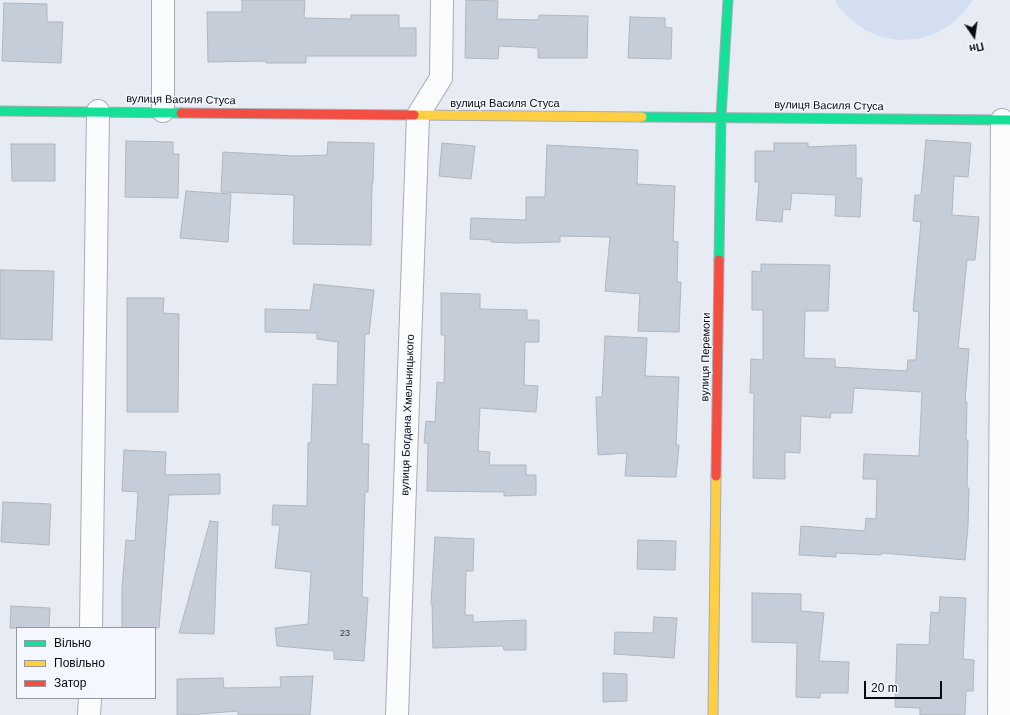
<!DOCTYPE html>
<html>
<head>
<meta charset="utf-8">
<style>
	body { margin:0 }
	#map { position:relative; width:1010px; height:715px; overflow:hidden; background:#e7ecf4; font-family:Arial,sans-serif }
	canvas { display:block }
	.legend { position:absolute; left:16px; top:627px; width:140px; height:72px; box-sizing:border-box; background:#f4f7fd; border:1px solid #9599a0; margin:0; padding:5px 7px; list-style:none; font-size:12px; color:#070c14 }
	.legend li { display:flex; align-items:center; gap:8px; height:20px }
	.legend b { width:20px; border:1px solid #9599a0 }
	.north { position:absolute; left:954px; top:16px; width:40px; height:40px; -webkit-text-stroke:3px #f4f7fd; paint-order:stroke; rotate:167deg; font-size:11px; font-weight:700; line-height:16px; text-align:center; color:#070c14 }
	.north::after { content:''; display:block; margin:auto; width:14px; height:18px; background:#070c14; clip-path:polygon(50% 0,100% 100%,50% 72%,0 100%) }
	.scale { position:absolute; left:864px; top:681px; width:78px; height:18px; box-sizing:border-box; border:2px solid #070c14; border-top:0; padding-left:5px; font-size:12px; line-height:14px; white-space:nowrap; color:#070c14; -webkit-text-stroke:3px #f4f7fd; paint-order:stroke }
</style>
</head>
<body>
<div id="map">
<canvas width="1010" height="715"></canvas>
<ul class="legend">
<li><b style="height:5px;background:#16e098"></b>Вільно</li>
<li><b style="height:5px;background:#ffcf43"></b>Повільно</li>
<li><b style="height:5px;background:#f24e42"></b>Затор</li>
</ul>
<div class="north">Пн</div>
<div class="scale">20 m</div>
</div>
<script>
const context = document.querySelector('canvas').getContext('2d');
context.lineJoin = 'round';
function fill(path, color) {
  context.fillStyle = color;
  context.fill(path, 'evenodd');
}
function shape(rows) {
  const path = new Path2D();
  for (const r of rows) {
    path.moveTo(r[0], r[1]);
    for (let i = 2; i < r.length; i += 2) path.lineTo(r[i], r[i + 1]);
  }
  return path;
}
function trace(path, color, width, dash) {
  context.strokeStyle = color;
  context.lineWidth = width;
  context.lineCap = dash ? 'butt' : 'round';
  context.setLineDash(dash || []);
  context.stroke(path);
}
function write(font, color, halo, rows, align = 'center') {
  context.font = font + ' Arial,sans-serif';
  context.lineWidth = 3;
  context.setLineDash([]);
  context.textBaseline = 'middle';
  context.strokeStyle = halo;
  context.fillStyle = color;
  for (const [text, x, y, turn = 0] of rows) {
    context.save();
    context.translate(x, y);
    context.rotate((+turn || 0) * Math.PI / 180);
    context.textAlign = isNaN(turn) ? turn : align;
    if (halo) context.strokeText(text, 0, 0);
    context.fillText(text, 0, 0);
    context.restore();
  }
}
fill(shape([
	[835,0,973,0,963,13,950,25,934,34,917,39,899,40,881,37,865,30,850,19,838,6]
]), '#d3def1');
const building = shape([
	[242,0,305,0,304,18,351,19,351,15,399,15,399,28,416,28,416,56,306,56,306,63,266,63,266,61,208,62,207,12,242,12,242,0],
	[466,0,498,1,497,19,538,20,539,15,588,16,587,58,538,58,538,48,499,46,498,59,465,58,466,0],
	[4,3,47,4,47,22,63,22,61,63,2,61,4,3],
	[630,17,665,18,665,27,672,28,671,59,628,58,630,17],
	[926,140,971,143,968,177,954,176,952,215,979,217,975,260,967,260,958,348,969,349,965,402,967,402,966,440,968,440,967,488,969,488,968,526,965,560,882,553,881,555,836,553,836,557,799,555,801,526,865,531,866,518,876,519,877,479,863,479,864,454,919,456,922,392,854,388,852,413,831,413,830,418,801,416,800,453,785,452,785,479,753,478,754,393,750,393,751,359,763,360,763,310,752,310,752,271,761,272,761,264,830,265,828,311,805,311,804,358,835,359,835,367,907,371,908,360,916,360,919,312,913,311,921,222,913,221,915,195,921,195,926,140],
	[126,141,173,142,173,154,179,154,178,198,125,197,126,141],
	[328,142,374,143,373,183,372,183,371,245,293,244,294,195,221,192,223,152,295,156,327,155,328,142],
	[442,143,475,146,471,179,439,176,442,143],
	[774,143,808,143,808,147,856,145,856,178,862,178,860,217,835,216,836,195,792,193,790,210,783,209,782,222,756,220,759,182,755,182,755,151,774,151,774,143],
	[11,144,55,144,55,181,12,181,11,144],
	[547,145,638,150,637,184,675,186,673,241,678,242,677,282,681,282,679,332,638,331,640,294,605,291,610,237,560,236,560,242,517,243,491,242,491,240,470,239,471,218,526,220,526,197,545,197,547,145],
	[186,191,231,194,228,242,180,238,186,191],
	[0,270,54,271,52,340,0,339,0,270],
	[314,284,374,290,369,334,365,334,362,444,369,444,368,492,365,492,362,597,368,598,364,661,334,659,334,651,277,646,275,628,308,624,311,572,275,568,280,525,272,525,273,505,307,506,308,443,311,443,313,384,337,385,338,342,317,339,317,333,265,332,265,309,310,310,314,284],
	[441,293,480,294,480,309,527,310,527,320,539,320,539,342,525,342,524,385,538,386,536,412,480,408,478,451,490,452,489,465,526,465,526,475,536,475,536,495,504,496,504,492,427,491,428,443,424,443,426,421,435,422,437,382,444,383,445,335,441,335,441,293],
	[127,298,164,298,163,313,179,314,178,412,127,412,127,298],
	[605,336,647,338,645,376,679,377,676,445,679,445,676,477,625,476,627,453,598,455,596,397,602,397,605,336],
	[124,450,166,452,165,475,220,474,220,494,169,495,159,628,122,628,122,588,126,540,135,541,138,492,122,491,124,450],
	[3,502,51,504,49,545,1,542,3,502],
	[210,521,218,522,214,634,179,633,210,521],
	[435,537,474,539,473,571,466,571,465,615,473,615,473,622,526,620,526,650,504,650,503,646,433,648,432,604,431,604,435,537],
	[638,540,676,541,675,570,637,569,638,540],
	[752,593,801,594,801,611,824,613,819,661,849,662,848,693,820,693,820,698,796,697,797,643,752,642,752,593],
	[940,597,966,598,963,659,974,660,973,691,966,691,965,715,920,715,920,708,895,707,897,644,929,645,931,612,939,613,940,597],
	[11,606,50,608,49,628,10,628,11,606],
	[654,617,677,618,674,658,614,654,615,632,653,633,654,617],
	[603,673,627,674,627,701,603,702,603,673],
	[313,676,310,715,238,715,238,711,199,714,199,715,177,715,177,679,223,678,224,688,281,687,280,677,313,676]
]);
fill(building, '#c5cdd8');
trace(building, '#b1b6be', 1);
const street = shape([
	[163,111,163,0],
	[91,628,98,111],
	[89,715,90,698],
	[397,715,418,115,441,78,442,0],
	[999,715,1002,120]
]);
const fast = shape([
	[0,111,181,113],
	[642,117,1010,120],
	[719,260,721,117,728,0]
]);
const slow = shape([
	[414,115,642,117],
	[713,715,716,476]
]);
const jam = shape([
	[181,113,414,115],
	[716,476,719,260]
]);
trace(street, '#a8acb4', 24);
trace(fast, '#a8acb4', 11);
trace(slow, '#a8acb4', 11);
trace(jam, '#a8acb4', 11);
trace(street, '#fbfcfd', 22);
trace(fast, '#16e098', 9);
trace(slow, '#ffcf43', 9);
trace(jam, '#f24e42', 9);
write('9px', '#363c45', null, [
	["23",345,634]
]);
write('11px', '#070c14', '#f4f7fd', [
	["вулиця Василя Стуса",181,100,1],
	["вулиця Василя Стуса",505,104],
	["вулиця Василя Стуса",829,106,1],
	["вулиця Перемоги",706,357,-89],
	["вулиця Богдана Хмельницького",408,415,-88]
]);
</script>
</body>
</html>
